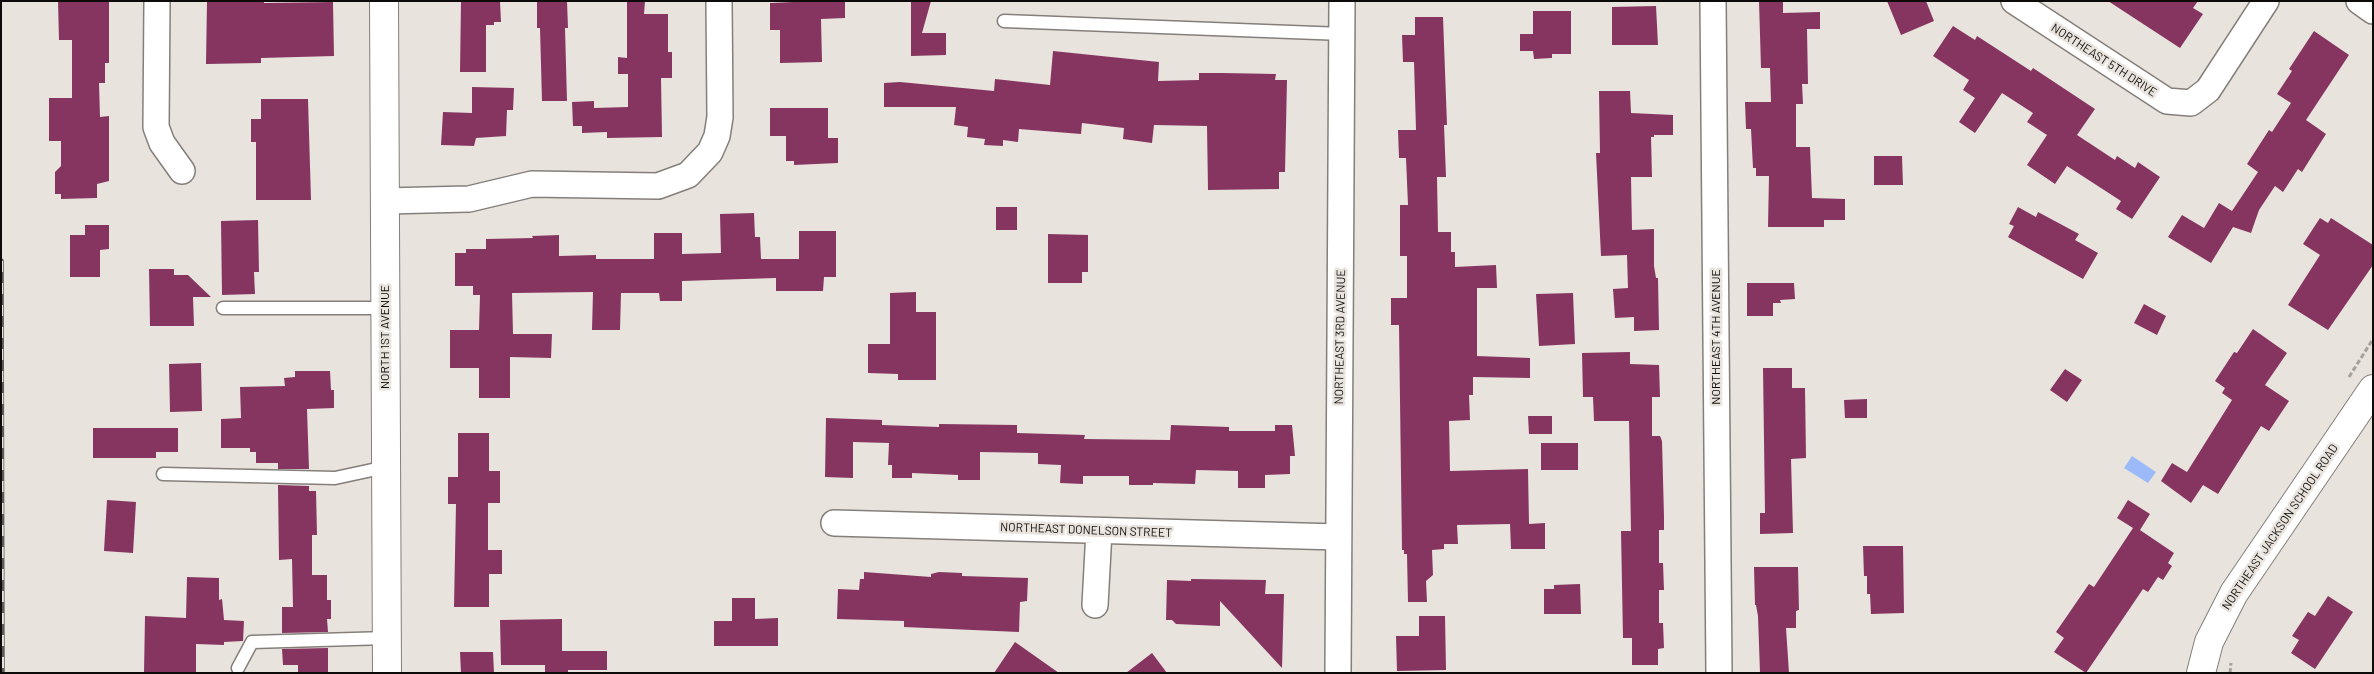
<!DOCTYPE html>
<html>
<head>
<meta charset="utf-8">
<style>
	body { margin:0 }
	#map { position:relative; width:2374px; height:674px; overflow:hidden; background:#e9e3de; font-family:Barlow,sans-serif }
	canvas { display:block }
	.frame { position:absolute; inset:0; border:2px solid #0d0b09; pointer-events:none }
</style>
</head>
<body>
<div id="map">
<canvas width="2374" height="674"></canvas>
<div class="frame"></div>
</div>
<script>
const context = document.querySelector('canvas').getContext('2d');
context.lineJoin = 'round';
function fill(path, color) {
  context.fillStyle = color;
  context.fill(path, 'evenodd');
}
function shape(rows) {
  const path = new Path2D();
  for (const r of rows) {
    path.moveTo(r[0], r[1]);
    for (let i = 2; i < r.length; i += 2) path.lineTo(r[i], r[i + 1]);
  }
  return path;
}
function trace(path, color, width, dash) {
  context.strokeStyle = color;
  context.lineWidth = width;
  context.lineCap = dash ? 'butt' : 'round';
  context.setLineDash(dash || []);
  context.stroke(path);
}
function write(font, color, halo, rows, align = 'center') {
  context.font = font + ' Barlow,sans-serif';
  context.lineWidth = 5;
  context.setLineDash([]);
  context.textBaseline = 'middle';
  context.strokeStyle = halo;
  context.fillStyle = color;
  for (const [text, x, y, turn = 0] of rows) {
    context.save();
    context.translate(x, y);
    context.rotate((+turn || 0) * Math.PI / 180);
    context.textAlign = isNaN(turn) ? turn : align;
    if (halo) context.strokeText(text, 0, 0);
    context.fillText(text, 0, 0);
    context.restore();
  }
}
fill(shape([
	[2132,456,2156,472,2148,483,2124,468]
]), '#9cbafa');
fill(shape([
	[58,1,109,1,109,63,105,63,105,83,99,83,100,117,109,116,109,181,97,184,97,198,61,199,61,194,55,194,55,172,61,166,61,141,49,141,49,98,72,98,72,40,59,40],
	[207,1,264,1,264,3,333,2,334,56,261,58,261,63,206,64],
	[461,1,500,1,501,22,494,22,494,25,486,25,486,72,460,72],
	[537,1,567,1,568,28,565,28,567,101,542,101,540,28,537,28],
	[627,1,645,1,644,14,668,14,668,52,672,52,672,78,661,78,662,137,607,138,607,132,582,133,582,126,573,126,572,102,594,101,594,108,628,107,628,74,618,74,618,57,627,58],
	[816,1,845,1,845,18,821,19,822,62,780,63,780,30,770,30,770,3],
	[911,1,931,1,922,33,946,33,946,55,911,56],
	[1759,1,1783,1,1783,13,1820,12,1820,29,1807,29,1808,84,1802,84,1803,104,1796,104,1796,147,1810,147,1812,198,1845,199,1845,220,1824,220,1824,227,1768,227,1769,176,1756,176,1756,168,1753,168,1751,129,1746,129,1745,102,1771,102,1770,68,1761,68],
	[1887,1,1926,1,1934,21,1901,35],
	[2108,1,2198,1,2193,8,2203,14,2180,48],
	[1656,6,1658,45,1612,45,1612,7],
	[1533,11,1571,11,1571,54,1552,54,1552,58,1534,59,1533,51,1520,51,1520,34,1533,34],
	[1415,17,1443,17,1447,125,1444,125,1446,177,1437,177,1438,232,1451,232,1451,252,1455,252,1455,267,1496,265,1497,288,1477,288,1477,356,1530,358,1530,378,1473,377,1473,395,1469,395,1470,420,1449,421,1450,471,1528,469,1529,524,1545,523,1545,549,1511,549,1510,524,1457,525,1458,544,1444,544,1444,549,1432,550,1433,575,1426,581,1427,602,1408,602,1407,554,1404,554,1404,550,1402,550,1399,325,1391,325,1391,298,1407,298,1407,256,1400,256,1400,205,1408,205,1406,158,1399,158,1398,130,1416,130,1414,62,1403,62,1402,35,1415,35],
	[1953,26,1975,40,1977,36,2031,71,2033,68,2095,109,2077,135,2115,160,2117,156,2135,168,2138,162,2160,177,2132,219,2116,209,2121,201,2067,166,2055,184,2027,165,2047,135,2027,122,2033,113,2002,93,1975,133,1959,122,1975,98,1963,90,1969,80,1933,56],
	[2314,31,2349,55,2306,120,2326,134,2302,172,2298,169,2283,192,2275,186,2259,210,2251,233,2233,227,2211,263,2168,237,2182,215,2204,228,2219,203,2232,211,2258,172,2247,164,2269,130,2272,132,2291,103,2277,94,2292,71,2289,69],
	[1053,51,1159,62,1158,81,1199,80,1199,73,1223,73,1276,74,1275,80,1287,80,1285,172,1279,172,1279,189,1208,190,1207,126,1154,125,1152,143,1123,139,1124,128,1082,123,1081,134,1019,129,1018,142,1003,140,1003,146,984,145,985,139,967,137,968,127,954,125,956,107,884,107,884,83,900,82,994,91,995,79,1050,85],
	[472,87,514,88,513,110,507,110,506,136,476,138,474,146,441,145,443,112,472,113],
	[1599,91,1630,91,1631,113,1673,115,1673,135,1654,135,1654,137,1651,137,1652,177,1631,177,1632,230,1654,229,1654,266,1656,278,1658,278,1659,330,1634,331,1634,317,1615,318,1613,289,1628,288,1627,255,1601,256,1596,153,1600,153],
	[261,99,308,99,311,200,256,200,256,142,251,142,251,119,261,119],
	[770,108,828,108,828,138,838,138,838,163,794,165,794,161,786,161,786,136,770,136],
	[1874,156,1902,156,1903,185,1874,185],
	[996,207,1017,207,1017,230,996,230],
	[2018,207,2036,217,2038,212,2079,234,2075,240,2098,253,2083,279,2008,237,2014,226,2009,224],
	[754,213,755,237,760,237,761,259,799,259,799,231,836,231,836,277,824,277,823,291,776,291,776,278,682,281,682,301,660,301,659,293,621,293,620,330,592,330,593,292,512,293,513,334,552,334,551,358,510,357,510,398,479,398,479,368,450,368,450,330,479,330,480,295,473,295,473,286,455,286,455,253,466,253,466,249,486,249,486,239,533,238,532,236,559,235,559,256,596,255,596,259,654,259,654,233,682,233,682,254,721,253,720,214],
	[2320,218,2328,223,2331,218,2373,245,2373,265,2328,330,2288,305,2320,255,2303,244],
	[258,220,259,272,254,272,255,294,222,295,221,221],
	[85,225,109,225,109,249,100,250,100,277,70,277,70,235,85,235],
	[1048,234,1088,235,1088,272,1082,272,1082,283,1048,283],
	[149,269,174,269,174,275,188,275,211,297,193,297,194,326,150,326],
	[1747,283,1794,283,1795,299,1780,300,1781,303,1773,303,1773,316,1747,316],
	[916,292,916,312,936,312,936,380,898,380,898,374,868,373,868,344,890,344,890,293],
	[1573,293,1575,344,1539,346,1536,294],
	[2144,304,2166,316,2157,335,2134,323],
	[2253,329,2287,353,2265,385,2289,401,2269,431,2261,426,2218,494,2203,485,2191,503,2161,481,2172,463,2187,472,2232,400,2222,393,2225,388,2215,381,2234,352,2237,353],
	[1630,352,1630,364,1659,365,1660,397,1652,397,1652,436,1660,436,1662,441,1664,517,1664,530,1659,530,1659,563,1663,563,1664,590,1659,590,1659,623,1663,623,1664,648,1658,649,1658,665,1632,665,1632,638,1623,638,1621,531,1631,531,1629,421,1594,421,1593,397,1583,397,1582,353],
	[201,363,202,411,170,412,169,364],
	[1763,368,1792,368,1792,388,1805,388,1806,458,1791,459,1793,533,1760,534,1760,513,1765,513],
	[2065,369,2082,380,2067,402,2050,390],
	[295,371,330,371,331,390,334,390,334,408,307,409,309,469,278,469,278,463,256,463,256,452,250,452,250,448,221,448,221,419,241,418,240,387,285,386,284,378,295,377],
	[1867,399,1867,418,1845,418,1844,400],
	[1528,416,1552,416,1552,434,1529,434],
	[826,418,882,420,882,425,939,427,939,424,1017,425,1017,433,1085,435,1084,439,1170,440,1171,425,1229,427,1229,431,1275,431,1275,425,1292,425,1295,456,1290,456,1290,474,1265,475,1265,488,1238,488,1238,471,1196,470,1195,484,1153,483,1153,485,1129,485,1129,476,1083,476,1083,484,1060,483,1061,465,1038,464,1038,453,980,452,980,480,958,480,958,475,912,473,912,478,892,478,892,465,888,465,889,443,853,442,853,478,825,477],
	[93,428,178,428,178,452,156,452,156,458,93,458],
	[458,433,489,433,489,471,500,471,500,503,488,503,488,550,502,550,502,574,489,574,489,607,454,607,456,504,448,504,448,477,458,477],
	[1541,443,1578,443,1578,470,1541,470],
	[278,485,309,486,309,491,316,491,317,535,312,535,312,575,327,575,327,600,331,600,331,619,327,619,328,632,282,633,282,607,293,607,292,559,279,560],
	[107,500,136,502,133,553,104,551],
	[2128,500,2150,514,2140,530,2174,553,2168,563,2172,566,2163,580,2158,577,2148,592,2143,589,2086,673,2054,652,2064,638,2056,632,2089,584,2094,587,2133,528,2117,518],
	[1863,546,1903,546,1904,613,1871,614,1870,594,1867,594,1867,576,1864,576],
	[1754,567,1798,567,1799,610,1796,611,1796,628,1786,628,1789,673,1760,673,1758,616,1756,605,1755,605],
	[864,572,931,577,931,574,939,572,962,573,962,576,1028,578,1027,601,1020,602,1019,632,904,627,904,621,837,619,838,589,859,590,860,579,864,579],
	[187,577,219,578,219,600,222,599,224,620,244,621,243,641,224,642,224,645,196,644,196,673,144,673,145,616,186,618],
	[1191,579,1266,580,1265,594,1284,594,1282,668,1220,601,1220,626,1176,624,1172,620,1166,620,1167,580,1191,581],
	[1580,584,1581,614,1544,614,1544,589,1554,589,1554,585],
	[2328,596,2353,612,2315,669,2291,653,2299,640,2292,636,2308,612,2315,616],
	[732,598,755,598,755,619,778,618,778,646,714,646,714,621,732,621],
	[1419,616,1445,616,1446,670,1397,671,1396,636,1419,636],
	[562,619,562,651,607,651,607,670,568,670,568,673,545,673,545,665,501,665,500,620],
	[1015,642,1059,673,994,673],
	[328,648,328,673,298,673,298,665,283,665,282,649],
	[460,652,493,652,494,673,461,673],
	[1152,653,1167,673,1126,673]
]), '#863560');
const lane = shape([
	[1004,21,1343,34],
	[223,308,385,308],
	[163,474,335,478,386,467],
	[238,668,252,642,387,638]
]);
const street = shape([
	[157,1,156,127,162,143,182,171],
	[1713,1,1719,673],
	[2014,1,2167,101,2191,103,2208,90,2266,1],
	[2359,1,2373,11],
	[385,201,469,199,532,184,658,186,688,175,710,152,717,136,720,117,719,1],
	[834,523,1338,537],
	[1095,605,1099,531],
	[1338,673,1342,1]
]);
const secondary = shape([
	[2201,673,2209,642,2234,593,2373,389]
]);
const primary = shape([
	[384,1,387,673]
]);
trace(lane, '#847f7a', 15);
trace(street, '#847f7a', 28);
trace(secondary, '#847f7a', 30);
trace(primary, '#847f7a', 30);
trace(shape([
	[2349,377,2373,339],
	[2230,673,2231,663]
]), '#a6a19d', 3, [5, 2.5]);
trace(lane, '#fff', 12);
trace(street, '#fff', 25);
trace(secondary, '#fff', 28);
trace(primary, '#fff', 28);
const rail = shape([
	[1,261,2,673]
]);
trace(rail, '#5e5a57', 5.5);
trace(rail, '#e9e3de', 4, [11]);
write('12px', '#0d0b09', '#e9e3de', [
	["NORTHEAST 5TH DRIVE",2104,60,33],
	["NORTH 1ST AVENUE",385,337,-90],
	["NORTHEAST 3RD AVENUE",1340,337,-89],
	["NORTHEAST 4TH AVENUE",1716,337,-90],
	["NORTHEAST JACKSON SCHOOL ROAD",2280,527,-56],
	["NORTHEAST DONELSON STREET",1086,530,2]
]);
</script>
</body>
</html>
